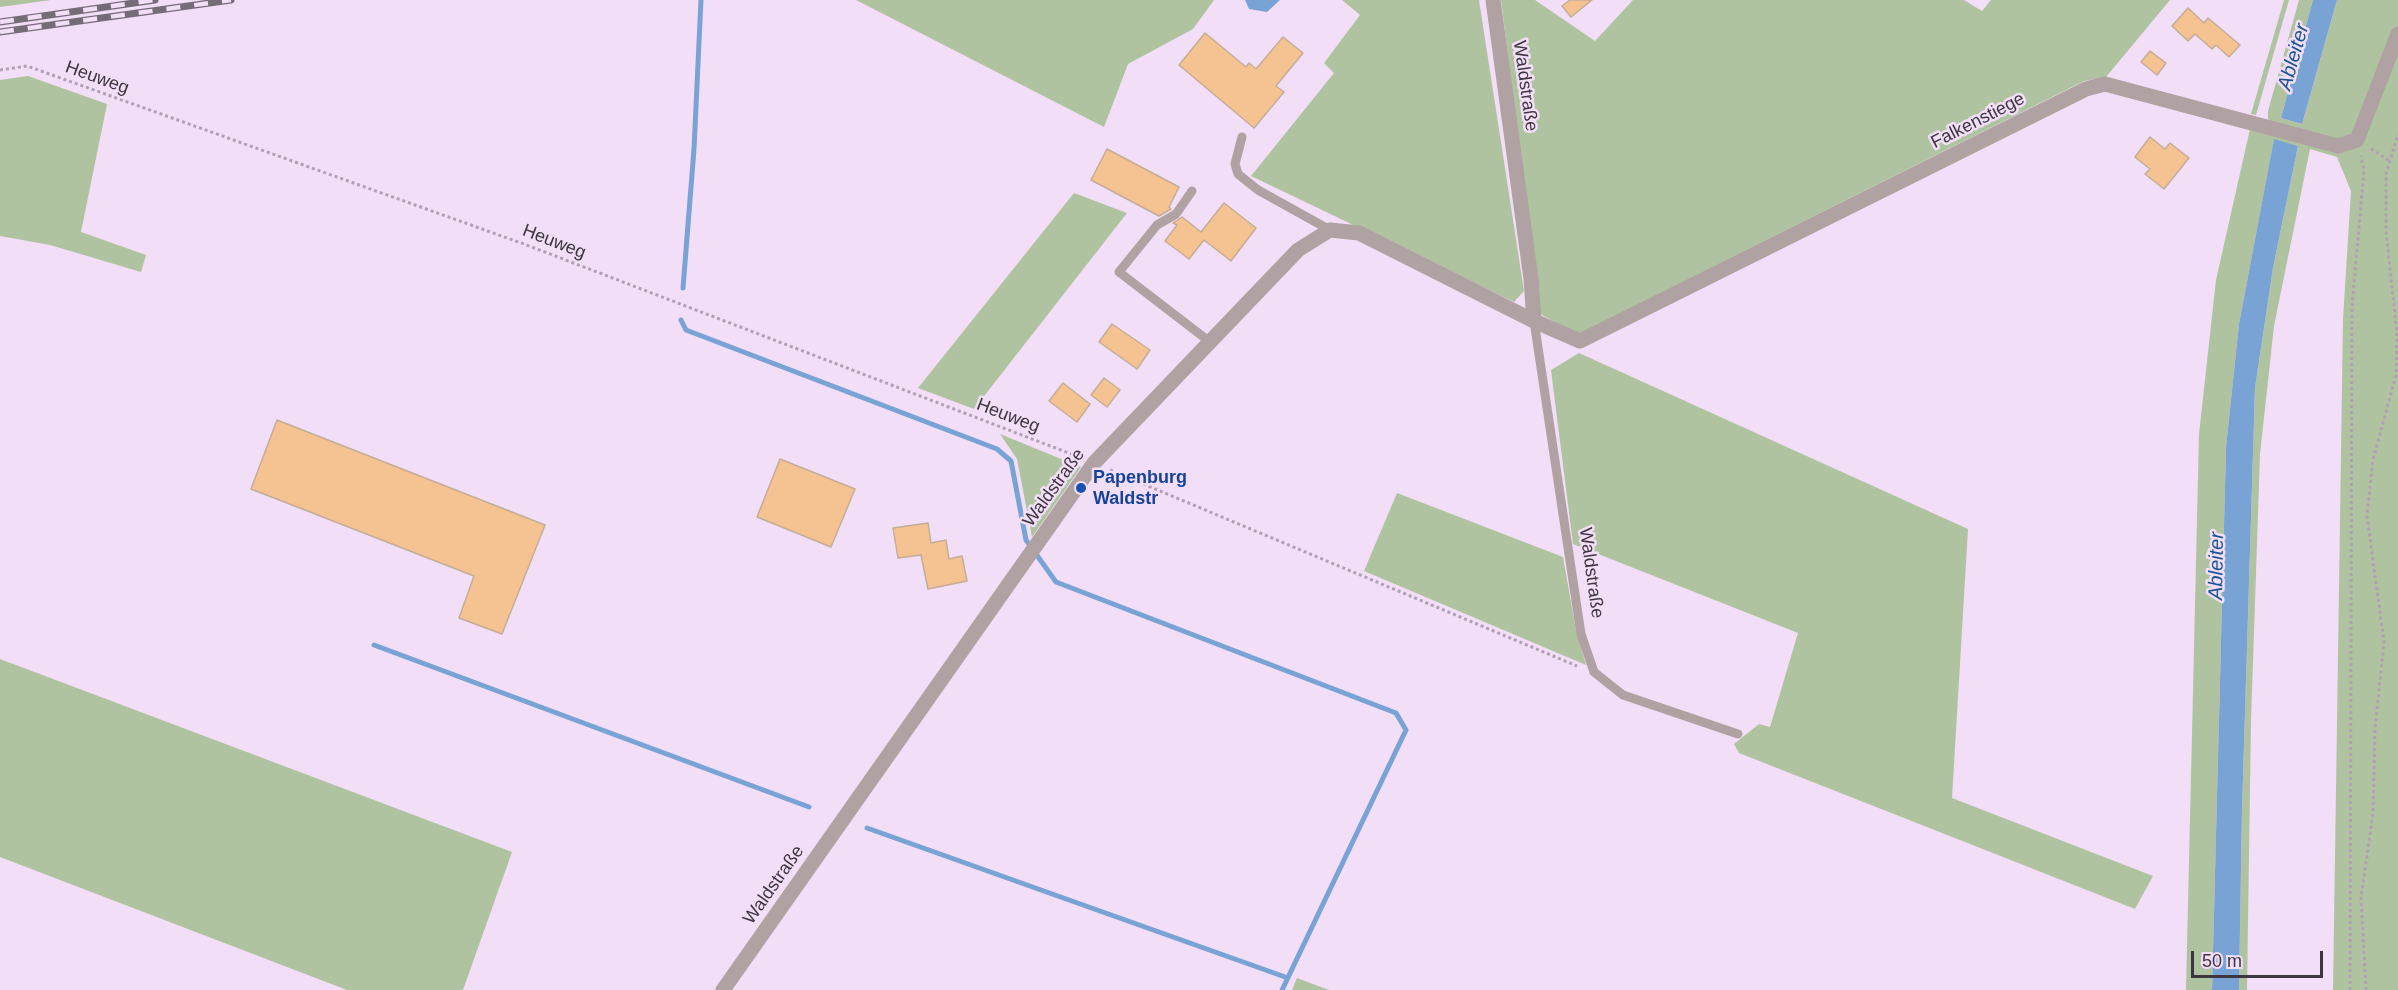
<!DOCTYPE html>
<html>
<head>
<meta charset="utf-8">
<style>
	body { margin:0 }
	#map { position:relative; width:2398px; height:990px; overflow:hidden; background:#f2def6; font-family:Helvetica,sans-serif }
	canvas { display:block }
	.scale { position:absolute; left:2191px; top:951px; width:132px; height:27px; box-sizing:border-box; border:3px solid #3d363f; border-top:0; padding-left:8px; font-size:18px; line-height:21px; white-space:nowrap; color:#3d363f; -webkit-text-stroke:4px #f2def6; paint-order:stroke }
</style>
</head>
<body>
<div id="map">
<canvas width="2398" height="990"></canvas>
<div class="scale">50 m</div>
</div>
<script>
const context = document.querySelector('canvas').getContext('2d');
context.lineJoin = 'round';
function fill(path, color) {
  context.fillStyle = color;
  context.fill(path, 'evenodd');
}
function shape(rows) {
  const path = new Path2D();
  for (const r of rows) {
    path.moveTo(r[0], r[1]);
    for (let i = 2; i < r.length; i += 2) path.lineTo(r[i], r[i + 1]);
  }
  return path;
}
function trace(path, color, width, dash) {
  context.strokeStyle = color;
  context.lineWidth = width;
  context.lineCap = dash ? 'butt' : 'round';
  context.setLineDash(dash || []);
  context.stroke(path);
}
function write(font, color, halo, rows, align = 'center') {
  context.font = font + ' Helvetica,sans-serif';
  context.lineWidth = 5;
  context.setLineDash([]);
  context.textBaseline = 'middle';
  context.strokeStyle = halo;
  context.fillStyle = color;
  for (const [text, x, y, turn = 0] of rows) {
    context.save();
    context.translate(x, y);
    context.rotate((+turn || 0) * Math.PI / 180);
    context.textAlign = isNaN(turn) ? turn : align;
    if (halo) context.strokeText(text, 0, 0);
    context.fillText(text, 0, 0);
    context.restore();
  }
}
fill(shape([
	[0,0,51,0,0,7],
	[856,0,1214,0,1193,29,1128,64,1104,127],
	[1342,0,1479,0,1524,291,1514,302,1251,176,1334,73,1324,63,1360,15],
	[1501,0,1535,0,1595,41,1633,0,1964,0,1982,11,1991,0,2170,0,2106,77,2084,81,1578,334,1540,314],
	[2284,0,2289,0,2256,115,2251,114],
	[2299,0,2313,0,2281,118,2302,124,2337,0,2398,0,2398,990,2333,990,2343,319,2351,191,2337,157,2310,149,2274,326,2260,454,2251,720,2247,990,2239,990,2242,810,2255,388,2273,268,2298,146,2274,140,2239,324,2226,447,2212,990,2186,990,2199,434,2216,280,2250,129,2273,124,2268,119,2268,111],
	[28,76,107,104,81,232,146,255,141,272,50,245,0,236,0,80],
	[1074,193,1127,213,974,409,918,388],
	[1579,353,1968,529,1952,798,2153,876,2135,909,1739,753,1734,744,1759,724,1770,727,1798,633,1573,544,1551,370],
	[1000,434,1081,467,1032,537,1017,459],
	[1397,493,1563,557,1576,630,1586,665,1364,571],
	[0,659,512,852,463,990,347,990,0,857],
	[1297,978,1329,990,1292,990]
]), '#afc3a1');
fill(shape([
	[1245,0,1280,0,1267,12,1249,9],
	[2313,0,2337,0,2302,124,2281,118],
	[2274,139,2298,146,2273,268,2255,388,2242,810,2239,990,2212,990,2226,447,2239,324]
]), '#79a3d5');
trace(shape([
	[683,288,694,149,701,0],
	[681,320,686,330,997,449,1011,461,1026,540,1056,582,1396,713,1406,730,1282,990],
	[374,645,809,807],
	[867,828,1288,978]
]), '#79a3d5', 5);
const building = shape([
	[1570,0,1592,0,1571,17,1562,6,1570,0],
	[2188,8,2204,23,2208,18,2240,45,2229,57,2216,45,2212,49,2195,34,2188,41,2172,26,2188,8],
	[1205,33,1246,67,1249,63,1256,69,1283,37,1303,53,1276,86,1284,92,1254,128,1179,65,1205,33],
	[2150,51,2166,63,2157,75,2141,62,2150,51],
	[2150,137,2165,149,2170,143,2189,158,2164,189,2145,174,2150,169,2135,157,2150,137],
	[1107,149,1179,187,1169,207,1171,209,1159,216,1091,180,1107,149],
	[1224,203,1256,228,1231,261,1204,240,1189,259,1165,241,1177,225,1173,223,1182,217,1201,232,1224,203],
	[1112,324,1150,350,1137,369,1099,342,1112,324],
	[1104,378,1120,390,1107,407,1091,395,1104,378],
	[1063,383,1090,404,1077,422,1049,401,1063,383],
	[277,420,545,525,502,634,459,618,474,576,251,489,277,420],
	[780,459,855,489,831,547,757,517,780,459],
	[928,523,931,543,946,540,949,559,962,556,967,581,928,589,921,555,898,558,893,528,928,523]
]);
fill(building, '#f5c391');
trace(building, '#c3ad98', 1.5);
trace(shape([
	[0,70,27,66,524,244,1079,457],
	[2371,149,2390,161],
	[1110,470,1577,666],
	[2350,990,2352,306,2364,171,2361,156],
	[2366,990,2361,898,2373,814,2375,729,2384,642,2367,516,2373,460,2396,375,2397,333,2386,231,2386,174,2398,134]
]), '#afa0b2', 3, [3, 3]);
trace(shape([
	[1242,137,1235,164,1238,174,1258,190,1330,230],
	[1192,191,1176,214,1157,225,1119,272,1210,342],
	[1534,321,1581,634,1594,672,1623,695,1738,734]
]), '#b0a1a2', 9);
trace(shape([
	[1493,0,1531,279,1534,321],
	[723,990,1094,463,1298,250,1330,230,1359,233,1534,321,1580,341,2086,89,2105,84,2338,146,2357,140,2398,34]
]), '#b0a1a2', 15);
const rail = shape([
	[0,22,155,0],
	[0,32,231,0]
]);
trace(rail, '#766b79', 7);
trace(rail, '#f2def6', 4.5, [14]);
for (const [x, y, r, color] of [
	[1081,488,6,"#1a4fb4"]
]) {
  const dot = new Path2D();
  dot.arc(x, y, r, 0, 2 * Math.PI);
  context.fillStyle = color;
  context.fill(dot);
  trace(dot, '#f2def6', 2);
}
write('18px', '#3d363f', '#f2def6', [
	["Heuweg",97,78,20],
	["Waldstraße",1525,86,82],
	["Falkenstiege",1978,121,-27],
	["Heuweg",554,242,21],
	["Heuweg",1008,416,21],
	["Waldstraße",1054,488,-54],
	["Waldstraße",1591,573,82],
	["Waldstraße",774,885,-55]
]);
write('bold 18px', '#164399', '#f2def6', [
	["Papenburg",1093,478],
	["Waldstr",1093,499]
], 'left');
write('italic 20px', '#1b5593', '#f2def6', [
	["Ableiter",2294,57,-74],
	["Ableiter",2217,566,-89]
]);
</script>
</body>
</html>
